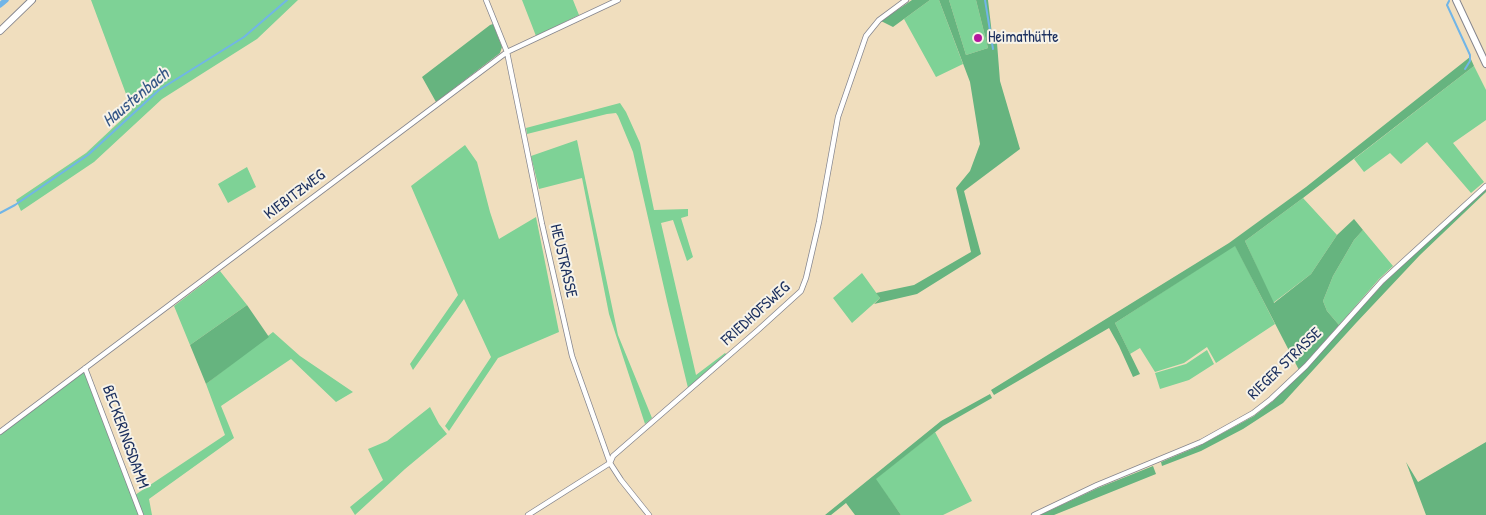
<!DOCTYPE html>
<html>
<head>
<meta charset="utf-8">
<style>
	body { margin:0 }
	canvas { display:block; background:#f0debe }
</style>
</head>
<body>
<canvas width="1486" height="515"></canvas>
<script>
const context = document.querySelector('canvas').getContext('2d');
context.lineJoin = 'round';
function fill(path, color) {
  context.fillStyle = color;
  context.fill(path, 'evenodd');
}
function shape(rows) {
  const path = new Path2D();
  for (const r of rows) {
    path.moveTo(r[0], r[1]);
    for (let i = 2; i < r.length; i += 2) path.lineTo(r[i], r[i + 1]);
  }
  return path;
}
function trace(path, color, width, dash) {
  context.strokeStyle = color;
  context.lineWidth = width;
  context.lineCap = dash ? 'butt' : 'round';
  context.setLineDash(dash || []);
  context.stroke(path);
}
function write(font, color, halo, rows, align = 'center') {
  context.font = font + ' "Patrick Hand",sans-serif';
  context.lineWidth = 4;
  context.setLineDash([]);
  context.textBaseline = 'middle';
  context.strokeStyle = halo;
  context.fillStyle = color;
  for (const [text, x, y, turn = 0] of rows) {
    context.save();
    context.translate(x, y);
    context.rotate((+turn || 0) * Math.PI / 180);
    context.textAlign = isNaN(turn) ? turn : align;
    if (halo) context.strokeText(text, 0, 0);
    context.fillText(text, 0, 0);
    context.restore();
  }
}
fill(shape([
	[91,0,298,0,257,39,162,99,94,162,21,211,16,200,86,153,132,110],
	[522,0,573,0,579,15,536,36],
	[930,0,939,0,963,64,936,77,904,19],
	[949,0,976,0,988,48,966,55],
	[1474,66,1486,90,1486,120,1453,143,1484,182,1471,193,1427,142,1401,164,1390,153,1364,172,1354,159],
	[620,103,626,112,640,143,654,210,688,209,688,216,681,218,693,257,687,261,673,220,661,223,696,375,725,353,727,355,688,388,667,301,633,152,618,116,616,113,607,114,527,134,526,128],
	[577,140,618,335,652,418,645,424,609,314,582,178,539,189,531,156],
	[465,145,477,162,490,212,499,239,536,217,559,332,498,358,449,431,445,426,491,357,464,299,413,370,410,364,458,295,411,186],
	[247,167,256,187,228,203,218,184],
	[1303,198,1337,235,1311,274,1273,303,1245,241],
	[1363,230,1393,266,1379,279,1339,325,1327,311,1323,301,1333,276,1354,240],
	[1235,245,1275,324,1216,363,1207,347,1184,363,1155,372,1140,348,1130,354,1115,323],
	[220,271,247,305,190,345,174,306],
	[862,273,880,298,852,323,833,298],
	[273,332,300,356,353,392,336,402,291,359,221,406,234,438,149,499,152,515,143,515,135,495,225,435,206,384],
	[1207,350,1214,364,1189,380,1160,389,1155,373,1186,364],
	[84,371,139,515,0,515,0,434],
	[430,407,439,424,447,434,405,469,355,515,350,507,383,480,368,449,387,441],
	[935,432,972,501,943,515,901,515,875,479]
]), '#7ed296');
fill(shape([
	[912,0,930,0,893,27,881,21],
	[939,0,949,0,966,55,988,48,976,0,988,0,993,43,997,43,1000,81,1020,149,964,191,981,254,917,294,874,304,880,298,876,293,914,285,971,252,956,188,970,171,980,144,970,82],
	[493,24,502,47,500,53,436,102,422,77,490,25],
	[1470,57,1474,66,1303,198,1245,241,1274,303,1311,274,1337,235,1354,219,1363,230,1354,240,1333,276,1323,301,1327,311,1339,325,1299,370,1235,246,1115,323,1140,374,1133,377,1119,346,1109,328,994,395,991,390,1229,243,1306,187],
	[1486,187,1486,192,1420,255,1356,323,1283,403,1243,429,1201,451,1162,466,1161,462,1199,446,1254,416,1273,401,1307,367,1384,283],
	[247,305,269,337,206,384,190,345],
	[990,394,992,398,943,426,876,479,901,515,855,515,846,503,831,515,825,515,941,421],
	[1486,442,1486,515,1426,515,1406,462,1418,482],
	[1153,466,1156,474,1054,515,1040,515,1098,488]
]), '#66b47f');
trace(shape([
	[985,0,993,49],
	[1449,1,1447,5,1470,55,1470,61,1465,69],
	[0,213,15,205,88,155,159,90,244,37,287,0]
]), '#71b5e7', 2);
trace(shape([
	[0,5,6,0]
]), '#71b5e7', 5.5);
const street = shape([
	[486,0,507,52,542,224,572,356,610,463,621,480,649,515],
	[85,368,141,515],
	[0,432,507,52,618,0],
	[528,515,610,463,613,456,758,330,801,291,806,278,819,222,838,117,866,36,879,20,906,0],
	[1034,515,1097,485,1201,442,1253,413,1271,399,1306,366,1382,281,1486,186]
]);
const secondary = shape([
	[1456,0,1486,64],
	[0,31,32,0]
]);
trace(street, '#86868e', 6);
trace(secondary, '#86868e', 8);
trace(street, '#fff', 4.5);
trace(secondary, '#fff', 6);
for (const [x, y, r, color] of [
	[978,38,5,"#b5179e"]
]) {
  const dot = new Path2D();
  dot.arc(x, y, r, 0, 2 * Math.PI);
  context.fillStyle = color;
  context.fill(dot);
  trace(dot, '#f7f3e8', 2);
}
write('16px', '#1b2f5e', '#f7f3e8', [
	["Heimathütte",988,38]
], 'left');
write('16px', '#1b2f5e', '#f7f3e8', [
	["KIEBITZWEG",295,195,-37],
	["HEUSTRASSE",563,261,77],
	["FRIEDHOFSWEG",756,314,-42],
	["RIEGER STRASSE",1285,364,-44],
	["BECKERINGSDAMM",125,437,70]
]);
write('italic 18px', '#355787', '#f7f3e8', [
	["Haustenbach",136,98,-40]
]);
</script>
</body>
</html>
